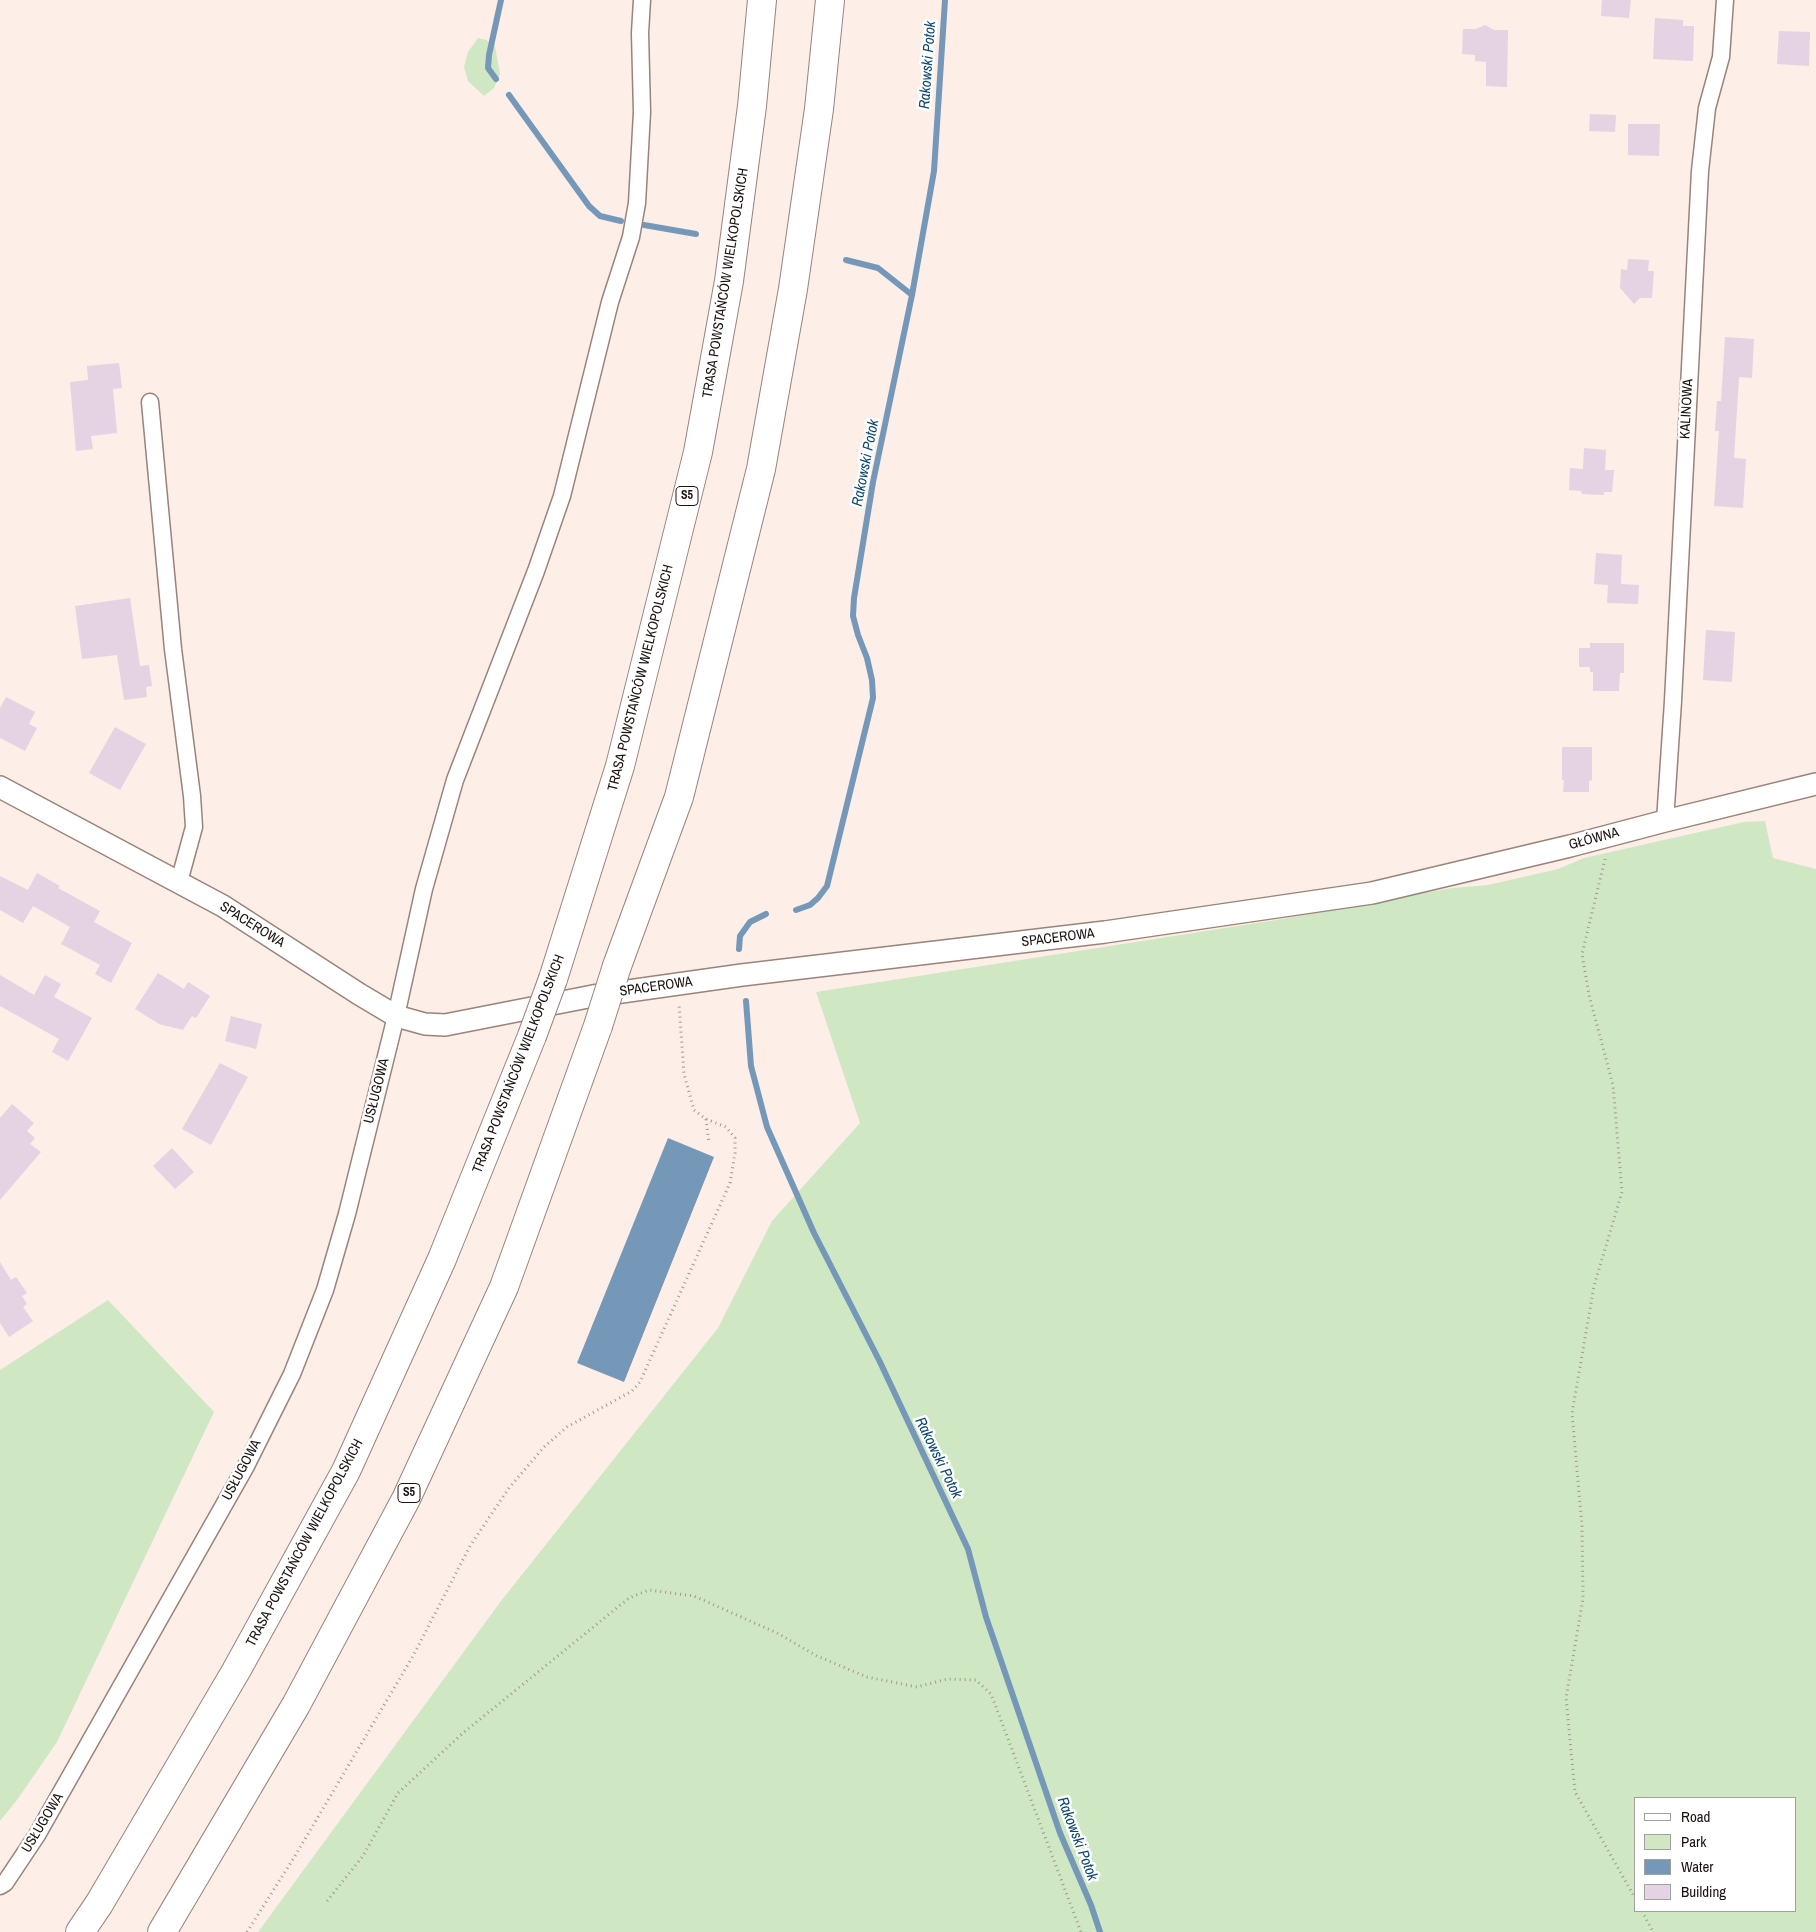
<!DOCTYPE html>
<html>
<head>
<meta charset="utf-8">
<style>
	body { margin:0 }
	#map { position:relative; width:1816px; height:1932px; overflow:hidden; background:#fdeee7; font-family:"Archivo Narrow",sans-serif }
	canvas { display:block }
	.legend { position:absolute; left:1634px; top:1797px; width:162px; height:115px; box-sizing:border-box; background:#fff; border:1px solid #a4a09f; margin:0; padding:6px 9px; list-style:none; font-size:15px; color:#1b120f }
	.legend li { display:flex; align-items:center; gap:10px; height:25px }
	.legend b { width:25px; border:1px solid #a4a09f }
</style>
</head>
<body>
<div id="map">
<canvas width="1816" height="1932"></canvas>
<ul class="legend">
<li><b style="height:6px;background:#fff"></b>Road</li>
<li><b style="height:14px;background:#cfe8c3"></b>Park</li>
<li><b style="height:14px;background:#7598b9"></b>Water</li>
<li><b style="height:14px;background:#e5d2e3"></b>Building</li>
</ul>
</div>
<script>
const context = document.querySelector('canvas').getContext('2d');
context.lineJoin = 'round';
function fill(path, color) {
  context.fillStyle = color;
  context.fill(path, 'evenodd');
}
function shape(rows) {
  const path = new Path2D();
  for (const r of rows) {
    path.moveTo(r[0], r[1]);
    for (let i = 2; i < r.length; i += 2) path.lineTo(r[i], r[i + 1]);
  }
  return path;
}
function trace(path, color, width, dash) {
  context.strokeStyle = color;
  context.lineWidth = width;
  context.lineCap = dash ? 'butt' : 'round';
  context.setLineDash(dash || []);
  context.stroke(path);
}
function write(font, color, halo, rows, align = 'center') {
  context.font = font + ' "Archivo Narrow",sans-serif';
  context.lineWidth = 5;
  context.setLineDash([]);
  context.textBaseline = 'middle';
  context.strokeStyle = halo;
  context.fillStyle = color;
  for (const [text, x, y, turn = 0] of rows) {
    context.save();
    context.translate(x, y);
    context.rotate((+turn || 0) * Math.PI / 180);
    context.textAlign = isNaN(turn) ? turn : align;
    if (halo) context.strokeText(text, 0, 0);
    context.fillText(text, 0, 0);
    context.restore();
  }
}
fill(shape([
	[478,38,486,40,495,46,500,74,494,88,484,96,468,81,464,67,468,52],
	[1765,821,1773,858,1816,869,1816,1932,258,1932,501,1601,718,1328,772,1221,860,1123,816,992,1276,920,1452,888,1488,885,1558,869,1584,858,1744,822],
	[1635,1798,1795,1798,1795,1911,1635,1911],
	[108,1300,214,1412,57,1742,17,1800,0,1821,0,1370]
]), '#cfe8c3');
fill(shape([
	[668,1138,714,1157,624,1382,577,1363]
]), '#7598b9');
trace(shape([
	[496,79,488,68,489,55,501,0],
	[509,95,589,206,600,216,621,221],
	[644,225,696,234],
	[846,260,878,268,912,295],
	[796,910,810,905,818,898,827,886,873,698,872,680,867,658,858,635,853,616,854,598,873,482,912,295,934,171,945,0],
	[739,949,740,936,750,922,766,914],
	[746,1001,751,1066,767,1127,814,1233,880,1362,968,1549,986,1617,1060,1833,1091,1905,1100,1932]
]), '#7598b9', 6);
fill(shape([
	[1602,0,1631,0,1629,18,1601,16],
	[1655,18,1683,20,1683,26,1694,26,1693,61,1653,59],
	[1485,25,1494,30,1508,30,1507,87,1486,86,1486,62,1475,61,1475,55,1462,54,1463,29,1476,29],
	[1779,31,1810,32,1809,66,1777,64],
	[1590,114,1616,115,1615,132,1589,131],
	[1628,124,1660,124,1659,156,1628,155],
	[1628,259,1649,260,1648,271,1654,271,1652,298,1640,298,1634,304,1620,288,1621,269,1627,270],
	[1725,337,1754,339,1752,378,1739,377,1734,458,1746,459,1743,508,1714,506,1719,431,1715,431,1717,401,1721,401],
	[119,363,122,388,113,389,117,433,91,436,93,449,76,451,70,382,88,380,87,366],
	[1584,448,1606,450,1605,470,1614,470,1612,492,1604,492,1604,495,1582,494,1581,491,1569,490,1570,468,1583,469],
	[1596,553,1622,555,1621,584,1639,585,1638,604,1607,603,1608,585,1594,584],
	[130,598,140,666,149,665,152,686,146,687,147,697,124,700,117,655,82,659,75,606],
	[1706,630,1735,632,1732,682,1703,680],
	[1590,643,1624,643,1624,673,1620,673,1619,691,1593,691,1593,672,1590,672,1590,667,1579,667,1579,648,1590,648],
	[6,697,35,712,29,724,37,728,25,751,0,738,0,708],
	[115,727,146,744,120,790,89,773],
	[1562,747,1592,747,1592,780,1589,781,1589,792,1563,792,1564,780,1562,780],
	[37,873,60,886,58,888,100,911,94,922,132,943,111,983,95,974,100,965,61,944,70,927,33,906,23,923,0,910,0,876,28,890],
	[158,973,184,989,188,982,210,996,196,1018,192,1016,183,1030,159,1024,135,1009],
	[0,975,34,995,45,975,61,984,54,997,92,1018,68,1061,52,1052,59,1039,0,1006],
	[231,1016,262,1024,256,1049,225,1041],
	[220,1063,248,1077,211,1145,182,1129],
	[12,1104,34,1123,27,1131,35,1138,30,1144,41,1152,0,1200,0,1118],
	[172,1148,194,1172,175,1189,153,1166],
	[0,1262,11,1280,16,1277,27,1293,22,1296,27,1304,23,1307,33,1321,9,1337,0,1323]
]), '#e5d2e3');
const minor = shape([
	[150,402,173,649,192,796,194,827,179,882],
	[1665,821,1673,701,1700,171,1707,108,1721,57,1725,0],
	[0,1886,5,1883,37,1835,246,1466,292,1374,325,1290,347,1214,396,1016,424,889,455,780,536,571,562,496,610,302,631,237,637,203,642,112,640,33,642,0]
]);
const tertiary = shape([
	[0,787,223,906,359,994,396,1016,425,1024,445,1025,593,996,742,975,1105,932,1372,893,1570,846,1665,821,1816,784]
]);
const motorway = shape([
	[617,966,679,797,761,469,793,289,819,109,830,0],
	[553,979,620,766,698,452,729,281,752,106,762,0],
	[80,1932,99,1904,236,1671,346,1471,442,1259,532,1036],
	[162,1932,296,1705,406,1499,504,1287,598,1026]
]);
trace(minor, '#9a8379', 19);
trace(tertiary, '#9a8379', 24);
trace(motorway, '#9a8379', 30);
trace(shape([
	[1605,859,1582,954,1589,995,1613,1085,1622,1192,1594,1286,1572,1413,1582,1526,1583,1599,1566,1698,1575,1792,1635,1898],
	[706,1119,709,1143],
	[327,1901,363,1856,398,1793,463,1733,629,1598,649,1590,694,1596,777,1633,817,1656,867,1677,917,1687,947,1679,976,1680,991,1694,1081,1932],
	[1642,1911,1653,1932],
	[247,1932,295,1856,413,1656,470,1546,509,1488,544,1447,567,1427,632,1391,640,1382,730,1183,735,1153,735,1138,726,1127,706,1119,694,1110,684,1074,679,1004]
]), '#a39691', 3, [1, 4]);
trace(minor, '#fff', 16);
trace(tertiary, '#fff', 21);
trace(motorway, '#fff', 28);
const motorwayBridge = shape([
	[598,1026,617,966],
	[532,1036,553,979]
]);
trace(motorwayBridge, '#9a8379', 30, []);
trace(motorwayBridge, '#fff', 28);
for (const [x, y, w] of [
	[687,496,22],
	[409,1493,22]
]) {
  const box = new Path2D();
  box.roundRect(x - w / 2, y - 9.5, w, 19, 4);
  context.fillStyle = '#fff';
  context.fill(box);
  trace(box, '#1b120f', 1);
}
write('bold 12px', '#1b120f', null, [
	["S5",687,496],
	["S5",409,1493]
]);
write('14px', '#1b120f', '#fff', [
	["TRASA POWSTAŃCÓW WIELKOPOLSKICH",726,283,-81],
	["KALINOWA",1687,409,-87],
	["TRASA POWSTAŃCÓW WIELKOPOLSKICH",641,678,-76],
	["GŁÓWNA",1594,839,-15],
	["SPACEROWA",252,925,32],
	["SPACEROWA",1058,938,-7],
	["SPACEROWA",656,987,-8],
	["TRASA POWSTAŃCÓW WIELKOPOLSKICH",519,1064,-69],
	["USŁUGOWA",377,1091,-76],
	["USŁUGOWA",242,1470,-62],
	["TRASA POWSTAŃCÓW WIELKOPOLSKICH",305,1543,-62],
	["USŁUGOWA",43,1823,-59]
]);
write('italic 15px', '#0b4772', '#fff', [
	["Rakowski Potok",928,65,-86],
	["Rakowski Potok",866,463,-79],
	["Rakowski Potok",938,1458,64],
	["Rakowski Potok",1077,1839,69]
]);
</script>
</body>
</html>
